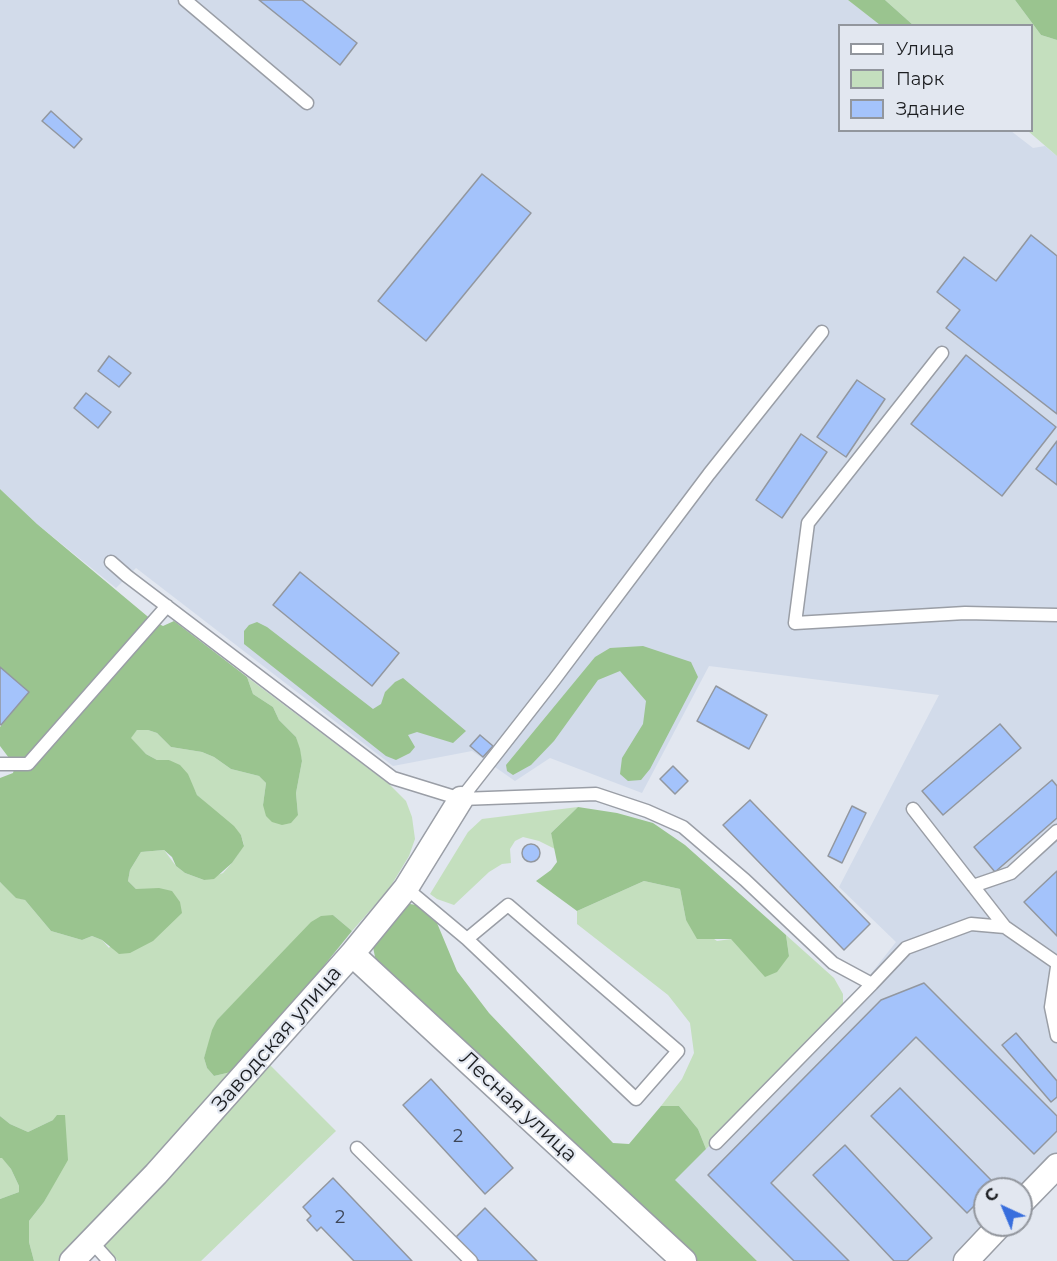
<!DOCTYPE html>
<html>
<head>
<meta charset="utf-8">
<style>
	body { margin:0 }
	#map { position:relative; width:1057px; height:1261px; overflow:hidden; background:#e2e7f0; font-family:Montserrat,sans-serif }
	canvas { display:block }
	.legend { position:absolute; left:838px; top:24px; width:195px; height:108px; box-sizing:border-box; background:#e2e7f0; border:2px solid #92969d; margin:0; padding:8px 10px; list-style:none; font-size:18px; color:#1b1d20 }
	.legend li { display:flex; align-items:center; gap:12px; height:30px }
	.legend b { width:30px; border:2px solid #92969d }
	.north { position:absolute; left:973px; top:1177px; width:60px; height:60px; box-sizing:border-box; background:#e2e7f0; border:2px solid #92969d; border-radius:50%; rotate:316deg; font-size:16px; font-weight:700; line-height:24px; text-align:center; color:#1b1d20 }
	.north::after { content:''; display:block; margin:auto; width:21px; height:27px; background:#386edd; clip-path:polygon(50% 0,100% 100%,50% 72%,0 100%) }
</style>
</head>
<body>
<div id="map">
<canvas width="1057" height="1261"></canvas>
<ul class="legend">
<li><b style="height:8px;background:#fff"></b>Улица</li>
<li><b style="height:16px;background:#c4dfbe"></b>Парк</li>
<li><b style="height:16px;background:#a4c3fb"></b>Здание</li>
</ul>
<div class="north">С</div>
</div>
<script>
const context = document.querySelector('canvas').getContext('2d');
context.lineJoin = 'round';
function fill(path, color) {
  context.fillStyle = color;
  context.fill(path, 'evenodd');
}
function shape(rows) {
  const path = new Path2D();
  for (const r of rows) {
    if (r.length === 3) {
      path.moveTo(r[0] + r[2], r[1]);
      path.arc(r[0], r[1], r[2], 0, 2 * Math.PI);
      continue;
    }
    path.moveTo(r[0], r[1]);
    for (let i = 2; i < r.length; i += 2) path.lineTo(r[i], r[i + 1]);
  }
  return path;
}
function trace(path, color, width, dash) {
  context.strokeStyle = color;
  context.lineWidth = width;
  context.lineCap = dash ? 'butt' : 'round';
  context.setLineDash(dash || []);
  context.stroke(path);
}
function write(font, color, halo, rows, align = 'center') {
  context.font = font + ' Montserrat,sans-serif';
  context.lineWidth = 4.5;
  context.setLineDash([]);
  context.textBaseline = 'middle';
  context.strokeStyle = halo;
  context.fillStyle = color;
  for (const [text, x, y, turn = 0] of rows) {
    context.save();
    context.translate(x, y);
    context.rotate((+turn || 0) * Math.PI / 180);
    context.textAlign = isNaN(turn) ? turn : align;
    if (halo) context.strokeText(text, 0, 0);
    context.fillText(text, 0, 0);
    context.restore();
  }
}
fill(shape([
	[0,0,848,0,880,25,840,26,840,130,1011,131,1033,148,1045,146,1057,156,1057,1155,1021,1189,985,1189,985,1225,989,1225,954,1261,757,1261,674,1180,795,1062,843,1009,896,942,839,887,939,695,709,666,642,793,550,758,515,781,472,751,393,766,136,568,116,588,37,524,0,489]
]), '#d2dbea');
fill(shape([
	[885,0,1015,0,1041,35,1057,40,1057,156,1028,131,1032,130,1032,26,913,25],
	[247,677,389,784,406,801,412,817,415,839,409,856,389,889,352,931,333,915,249,988,217,1020,204,1058,207,1068,214,1076,231,1072,93,1231,59,1261,34,1261,29,1242,29,1221,44,1202,53,1185,53,1120,28,1132,10,1124,0,1116,0,882,16,897,25,900,51,931,82,940,92,936,102,940,109,948,147,889,136,889,128,881,130,870,141,852,164,850,176,866,185,873,204,880,223,873,232,863,244,845,241,835,197,795,192,785,169,760,157,760,146,754,130,738,137,730,148,730,157,733,171,747,202,752,214,757,231,769,259,776,266,783,263,805,298,815,296,793,302,761,296,737,279,720,273,707,253,694],
	[578,807,551,833,555,849,539,841,523,837,515,841,510,849,511,863,502,864,489,872,454,905,437,899,430,894,468,832,482,819],
	[644,881,680,889,686,920,717,941,731,939,789,956,786,935,834,978,843,994,843,1009,795,1062,706,1149,698,1129,679,1106,661,1106,682,1079,694,1053,690,1023,668,995,577,924,577,911],
	[266,1061,336,1131,201,1261,118,1261,102,1244],
	[2,1157,11,1169,19,1186,19,1192,0,1199,0,1158]
]), '#c4dfbe');
fill(shape([
	[848,0,885,0,913,25,880,25],
	[1015,0,1057,0,1057,40,1041,35],
	[0,489,37,524,153,621,163,626,174,621,247,677,253,694,273,707,279,720,296,737,300,749,302,761,296,793,298,815,291,823,282,825,272,822,266,816,263,805,266,783,259,776,231,769,214,757,202,752,171,747,157,733,148,730,137,730,131,738,146,754,157,760,169,760,180,765,188,774,197,795,234,826,241,835,244,846,232,863,214,879,204,880,185,873,176,866,172,857,164,850,141,852,130,870,128,881,136,889,159,888,172,891,180,902,182,913,153,941,130,953,119,954,102,940,92,936,82,940,51,931,25,900,16,898,0,882,0,778,13,773,15,766,0,746,0,727,29,692,0,667],
	[257,622,267,627,373,709,381,704,385,692,395,682,403,678,466,731,453,743,417,732,408,735,415,747,410,753,396,760,386,756,244,644,244,631,249,625],
	[643,646,691,662,698,677,650,769,641,780,628,781,620,774,622,758,643,724,646,701,620,671,598,680,554,741,531,765,513,775,507,771,506,765,595,657,610,648],
	[578,807,617,813,653,823,685,845,786,935,789,956,777,972,765,977,731,939,697,939,686,920,680,889,644,881,577,911,536,881,551,870,557,862,551,833],
	[398,902,416,905,437,923,457,971,489,1013,613,1143,629,1144,661,1106,679,1106,698,1129,706,1149,675,1180,757,1261,695,1261,384,973,375,957,372,942],
	[333,915,352,931,268,1035,231,1072,214,1076,207,1068,204,1058,212,1030,217,1020,311,922,321,916],
	[57,1115,65,1115,68,1160,44,1202,29,1221,29,1242,34,1261,0,1261,0,1199,19,1192,19,1186,11,1169,2,1158,0,1158,0,1116,10,1124,28,1132,53,1120]
]), '#9ac48f');
const building = shape([
	[259,0,302,0,357,43,340,65,259,0],
	[51,111,82,139,74,148,42,121,51,111],
	[482,174,531,213,426,341,378,301,482,174],
	[1031,235,1057,256,1057,414,946,328,960,310,937,292,964,257,996,281,1031,235],
	[966,355,1056,427,1002,496,911,424,966,355],
	[109,356,131,373,119,387,98,371,109,356],
	[857,380,885,399,846,457,817,437,857,380],
	[86,393,111,412,98,428,74,408,86,393],
	[801,434,827,452,782,518,756,500,801,434],
	[1057,441,1057,485,1036,469,1057,441],
	[300,572,399,653,372,686,273,605,300,572],
	[0,667,29,692,1,725,0,724,0,667],
	[716,686,767,715,749,749,697,721,716,686],
	[1000,724,1021,748,943,815,922,791,1000,724],
	[480,735,493,746,483,757,470,746,480,735],
	[673,766,688,781,675,794,660,779,673,766],
	[1052,780,1057,786,1057,818,995,872,974,847,1052,780],
	[750,800,870,924,844,950,723,825,750,800],
	[852,806,866,813,842,863,828,856,852,806],
	[531,853,9],
	[1057,871,1057,936,1024,902,1057,871],
	[924,983,1057,1116,1057,1131,1034,1154,916,1037,771,1183,849,1261,794,1261,708,1175,881,1000,924,983],
	[1016,1033,1057,1081,1057,1097,1051,1102,1002,1045,1016,1033],
	[431,1079,513,1168,485,1194,403,1105,431,1079],
	[900,1088,996,1185,991,1189,985,1189,985,1195,967,1213,871,1116,900,1088],
	[845,1145,932,1238,907,1261,894,1261,813,1175,845,1145],
	[333,1178,412,1261,354,1261,321,1227,317,1231,307,1220,311,1216,303,1207,333,1178],
	[485,1208,537,1261,479,1261,456,1237,485,1208]
]);
fill(building, '#a4c3fb');
trace(building, '#92979f', 1.5);
const service = shape([
	[185,0,307,103],
	[942,353,808,523,795,623,965,613,1057,615],
	[111,562,127,576,393,778,461,799,596,794,647,811,683,827,745,880,833,963,872,984,906,948,971,924,1005,927],
	[0,764,28,764,167,606],
	[461,799,554,680,709,474,822,332],
	[913,809,1005,927,1057,963],
	[973,886,1011,873,1057,831],
	[406,888,467,939,636,1099,678,1051,508,905,467,939],
	[1057,967,1051,1007,1057,1036],
	[716,1143,872,984],
	[357,1148,471,1261],
	[91,1241,109,1261]
]);
const minor = shape([
	[352,954,684,1261],
	[1021,1203,1057,1166],
	[72,1261,156,1174,352,954,406,888,461,799],
	[966,1261,1000,1225]
]);
trace(service, '#9a9ea6', 15);
trace(minor, '#9a9ea6', 27);
trace(service, '#fff', 12);
trace(minor, '#fff', 24);
write('18px', '#3d4657', null, [
	["2",458,1137],
	["2",340,1218]
]);
write('21px', '#1b1d20', '#e2e7f0', [
	["Заводская улица",277,1039,-49],
	["Лесная улица",518,1107,43]
]);
</script>
</body>
</html>
